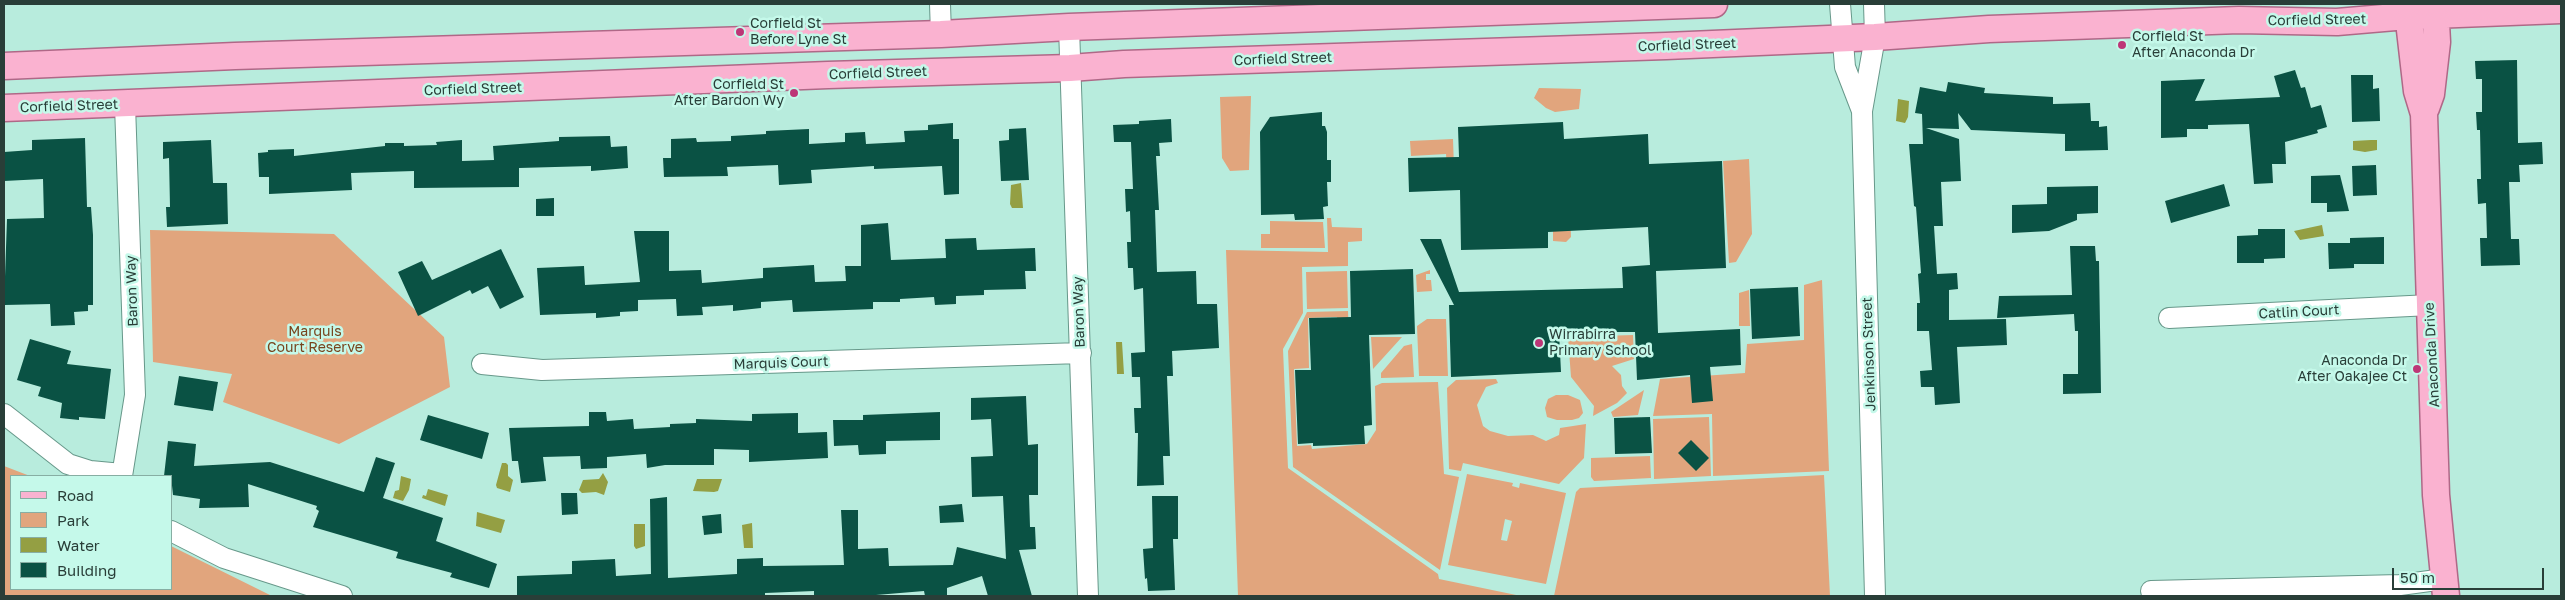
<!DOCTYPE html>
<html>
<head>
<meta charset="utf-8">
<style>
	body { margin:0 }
	#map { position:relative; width:2565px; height:600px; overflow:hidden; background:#b8ecdd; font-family:"Golos Text",sans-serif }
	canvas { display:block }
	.frame { position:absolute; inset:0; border:5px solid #293e38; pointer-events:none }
	.legend { position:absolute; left:10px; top:475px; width:162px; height:115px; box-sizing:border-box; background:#c5f9ea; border:1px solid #87aea3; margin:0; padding:6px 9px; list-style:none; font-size:15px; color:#293e38 }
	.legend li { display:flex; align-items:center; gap:10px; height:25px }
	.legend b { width:25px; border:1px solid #87aea3 }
	.scale { position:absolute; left:2392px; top:568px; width:152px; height:22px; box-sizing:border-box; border:2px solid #293e38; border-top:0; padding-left:6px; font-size:15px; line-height:18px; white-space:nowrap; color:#293e38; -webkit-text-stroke:4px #c5f9ea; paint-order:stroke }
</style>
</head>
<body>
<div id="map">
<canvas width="2565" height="600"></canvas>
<div class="frame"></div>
<ul class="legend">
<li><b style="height:6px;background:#fab2d0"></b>Road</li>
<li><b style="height:14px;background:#e1a57d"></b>Park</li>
<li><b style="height:14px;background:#949f43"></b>Water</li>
<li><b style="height:14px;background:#0a5244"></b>Building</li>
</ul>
<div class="scale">50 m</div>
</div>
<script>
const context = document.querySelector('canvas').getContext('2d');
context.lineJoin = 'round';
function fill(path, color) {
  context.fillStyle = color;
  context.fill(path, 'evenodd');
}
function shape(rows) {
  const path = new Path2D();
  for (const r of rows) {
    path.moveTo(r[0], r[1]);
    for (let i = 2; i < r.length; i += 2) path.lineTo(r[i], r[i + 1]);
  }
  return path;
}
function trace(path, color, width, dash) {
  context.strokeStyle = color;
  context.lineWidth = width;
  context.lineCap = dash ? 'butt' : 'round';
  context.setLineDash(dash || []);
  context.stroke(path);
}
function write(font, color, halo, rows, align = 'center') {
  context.font = font + ' "Golos Text",sans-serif';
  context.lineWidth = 5;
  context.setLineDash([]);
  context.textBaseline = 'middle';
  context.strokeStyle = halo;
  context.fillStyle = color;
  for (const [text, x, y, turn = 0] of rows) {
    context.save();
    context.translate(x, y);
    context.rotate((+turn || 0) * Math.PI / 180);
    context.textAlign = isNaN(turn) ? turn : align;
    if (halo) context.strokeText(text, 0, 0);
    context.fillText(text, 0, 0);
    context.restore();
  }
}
fill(shape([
	[1539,88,1581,89,1579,109,1555,112,1546,108,1534,98],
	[1251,96,1249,170,1230,171,1222,158,1220,97],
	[1453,139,1454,168,1447,168,1446,154,1411,156,1410,141],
	[1749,159,1752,234,1736,262,1729,263,1723,161],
	[1570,201,1571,237,1566,242,1553,241,1553,229],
	[1327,218,1331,218,1332,227,1362,228,1362,241,1348,242,1348,266,1302,267,1303,313,1283,349,1288,468,1438,574,1439,579,1521,596,1238,596,1226,250,1328,252],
	[1270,221,1323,222,1325,248,1261,248,1261,234,1270,234],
	[150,230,334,234,444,337,450,387,339,444,223,402,232,374,153,362],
	[1430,270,1430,274,1426,274,1426,280,1431,280,1432,291,1417,292,1416,275],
	[1347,271,1348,308,1307,309,1306,272],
	[1822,280,1829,471,1713,476,1712,414,1653,416,1660,379,1745,373,1747,344,1804,340,1804,285],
	[1749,290,1750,326,1739,326,1739,293],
	[1348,311,1349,337,1338,338,1337,317,1308,318,1309,368,1294,369,1297,446,1311,445,1312,449,1367,444,1376,430,1375,386,1382,383,1438,382,1444,474,1459,477,1440,570,1293,467,1288,351,1307,312],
	[1427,319,1446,319,1448,376,1419,376,1417,326],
	[1633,335,1634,359,1612,366,1621,375,1622,386,1627,393,1617,403,1593,416,1594,406,1571,377,1568,337],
	[1371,337,1402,337,1373,369],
	[1412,344,1414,377,1381,378,1381,373,1404,346],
	[1496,379,1498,383,1486,387,1477,405,1483,426,1490,431,1508,436,1533,435,1546,441,1559,435,1560,428,1586,424,1584,458,1559,484,1463,463,1461,471,1449,469,1447,388,1456,380],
	[1644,390,1638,415,1613,417,1611,412],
	[1556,395,1568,395,1580,400,1583,413,1579,418,1572,420,1557,420,1547,417,1545,408,1548,399],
	[1709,417,1711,476,1654,479,1653,419],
	[1650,456,1651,478,1594,481,1591,477,1591,458],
	[4,466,30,476,11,476,11,589,171,589,171,546,272,596,4,596],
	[1467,474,1513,483,1512,486,1519,488,1520,483,1566,493,1546,584,1448,565],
	[1505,519,1512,521,1507,541,1501,540],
	[1824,475,1830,596,1554,596,1576,492,1580,488]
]), '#e1a57d');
fill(shape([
	[1898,99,1909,101,1908,117,1905,123,1896,121],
	[2371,140,2377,140,2377,150,2365,152,2353,150,2353,141],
	[1021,183,1023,208,1012,208,1010,204,1011,185],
	[2322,225,2324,236,2300,240,2294,231],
	[1116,342,1122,342,1124,374,1117,374],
	[502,463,506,463,508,465,508,476,513,480,510,492,497,488,496,485],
	[603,473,608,482,604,495,596,492,582,493,579,490,583,480,599,479],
	[401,476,411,479,409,490,403,501,393,498,395,491,399,490],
	[697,479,722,479,718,491,714,492,693,491],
	[428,489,448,495,445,506,422,498,423,495,426,496],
	[477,512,505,520,501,533,476,526],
	[752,523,753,548,744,548,742,525],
	[634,524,645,524,645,546,636,549,634,546]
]), '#949f43');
fill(shape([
	[2517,60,2518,143,2542,142,2543,164,2519,165,2520,182,2509,182,2511,239,2519,239,2520,265,2481,266,2480,238,2487,238,2486,203,2478,204,2477,179,2481,179,2480,130,2477,130,2476,112,2482,112,2482,79,2476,79,2475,61],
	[2295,70,2301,88,2305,87,2311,108,2321,105,2327,127,2317,130,2318,133,2285,142,2286,164,2272,164,2273,183,2254,184,2249,124,2208,125,2208,129,2187,129,2187,137,2161,138,2161,81,2205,79,2195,101,2280,97,2274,76],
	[2351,75,2373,75,2373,89,2379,88,2380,121,2352,122],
	[1948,82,1985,88,1984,93,2053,97,2053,104,2090,103,2091,121,2099,121,2099,127,2107,126,2108,150,2065,151,2065,134,1971,130,1958,113,1959,129,1926,128,1959,139,1961,181,1941,182,1943,226,1934,226,1937,274,1957,273,1958,289,1949,290,1949,320,2006,319,2007,345,1957,347,1960,403,1935,405,1934,387,1921,387,1920,371,1932,370,1929,331,1917,331,1917,303,1920,303,1918,274,1921,273,1916,207,1914,206,1909,144,1923,144,1922,114,1915,113,1920,87,1946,92],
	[1322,112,1322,126,1325,126,1327,132,1327,160,1331,160,1331,182,1327,182,1328,206,1323,207,1324,219,1295,220,1294,214,1261,215,1260,132,1270,117],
	[1171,119,1172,142,1159,143,1160,156,1156,156,1159,210,1155,210,1157,272,1196,271,1197,304,1217,304,1219,348,1172,351,1173,376,1167,376,1170,456,1163,456,1164,485,1137,486,1138,433,1135,433,1134,408,1141,408,1140,377,1132,377,1131,353,1145,352,1143,288,1134,290,1133,268,1128,268,1127,242,1131,242,1130,211,1126,212,1125,189,1133,189,1131,142,1114,142,1113,125,1139,124,1139,121],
	[1563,122,1564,139,1648,134,1649,164,1722,161,1726,268,1656,271,1658,333,1740,329,1741,365,1710,367,1713,401,1692,403,1690,375,1637,380,1635,332,1559,332,1561,372,1451,377,1449,305,1454,305,1420,239,1441,239,1459,292,1623,288,1622,267,1650,265,1648,227,1548,232,1548,248,1461,250,1460,190,1409,192,1408,158,1459,157,1458,127],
	[953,123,953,139,959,139,959,194,944,195,942,166,874,169,874,166,811,170,812,183,779,185,778,165,727,167,728,176,664,177,663,158,671,158,671,139,696,138,697,142,731,141,731,136,766,134,766,131,809,129,809,144,845,142,845,133,865,132,866,144,905,142,904,131,928,130,928,125],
	[1026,128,1029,180,1001,181,999,141,1009,140,1009,129],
	[610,136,611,147,627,146,628,168,591,171,591,166,519,168,519,187,414,188,414,171,351,173,352,190,269,194,269,177,259,177,258,153,268,152,268,150,294,149,294,156,385,146,385,143,404,143,404,146,437,145,436,142,462,140,462,161,494,160,493,146,559,141,559,137],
	[85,138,87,207,91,207,93,235,93,305,88,305,88,311,74,312,75,325,51,326,50,304,4,305,7,219,44,218,43,179,4,181,4,152,32,150,32,140],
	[211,140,213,183,227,183,228,224,167,227,166,207,170,207,169,158,163,159,163,142],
	[2376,165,2377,195,2353,196,2352,166],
	[2340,175,2349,211,2327,212,2327,203,2311,203,2311,176],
	[2224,184,2230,206,2171,223,2165,201],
	[2098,186,2098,213,2077,214,2077,220,2049,231,2012,233,2012,205,2047,204,2047,187],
	[554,198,554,216,536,216,536,199],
	[888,223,891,260,946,258,945,239,976,238,977,250,1035,248,1036,271,1025,271,1026,289,984,290,984,295,956,296,956,304,935,305,934,297,900,299,900,302,873,302,873,309,793,312,792,300,761,302,761,308,733,311,733,305,702,307,703,315,677,316,676,299,638,300,638,311,620,312,620,316,596,318,596,313,540,315,537,268,584,266,585,285,640,282,634,231,669,231,669,271,701,270,702,283,763,278,763,268,814,265,815,282,846,281,845,266,861,266,861,225],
	[2258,229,2285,229,2285,258,2264,259,2264,263,2237,263,2237,236,2258,235],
	[2384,237,2384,264,2354,264,2354,268,2329,269,2328,243,2350,243,2350,238],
	[2070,246,2095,246,2096,261,2099,261,2101,393,2063,394,2063,374,2078,374,2078,331,2075,331,2074,314,1997,318,1999,296,2072,295],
	[501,249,524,297,500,309,488,286,472,294,470,290,418,316,398,272,422,261,432,280],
	[1413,269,1415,334,1369,335,1372,425,1364,426,1365,444,1313,446,1313,443,1298,444,1295,370,1311,370,1309,318,1351,317,1350,271],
	[1798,287,1800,336,1752,339,1750,289],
	[30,339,71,351,67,364,111,369,105,419,79,417,79,420,60,418,62,403,38,396,41,387,17,380],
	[179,376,218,382,213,411,174,405],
	[1026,396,1028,445,1038,444,1038,495,1029,495,1030,527,1035,527,1036,549,1019,550,1032,596,988,596,982,576,947,588,947,596,925,596,924,591,864,596,814,596,814,591,765,593,765,596,517,596,517,576,572,574,572,561,615,559,616,576,651,574,650,499,667,497,668,578,737,574,737,559,763,558,763,566,844,565,841,510,858,510,858,549,888,548,889,566,953,565,957,547,1006,559,1003,496,972,497,971,457,993,456,991,419,971,420,971,398],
	[589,412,606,412,607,421,633,419,634,429,670,427,670,424,696,423,696,419,752,421,752,414,798,413,798,433,827,432,828,458,749,462,749,450,714,449,714,465,665,465,647,468,646,454,607,457,607,468,581,469,580,456,543,457,546,481,521,483,518,461,512,461,509,428,589,426],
	[940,412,940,440,886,441,886,454,859,455,858,445,834,446,833,420,863,420,863,415],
	[428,415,489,433,482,459,420,440],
	[1650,417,1652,453,1615,454,1614,418],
	[1691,440,1709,458,1696,471,1678,453],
	[168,441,196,444,194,466,270,462,364,492,376,457,395,463,383,498,443,518,436,541,497,564,489,588,450,577,452,573,396,558,398,552,313,527,319,511,316,509,317,506,248,484,249,507,199,508,200,499,173,495,171,476,164,476],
	[561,493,577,493,578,514,562,515],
	[1152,496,1178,496,1178,539,1173,539,1175,590,1148,591,1147,578,1145,579,1143,549,1153,548],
	[962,504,964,522,940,523,939,506],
	[721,514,722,533,704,535,702,516]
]), '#0a5244');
const minor = shape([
	[940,4,941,34],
	[1840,4,1845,67,1862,111],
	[1874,4,1875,37,1862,111,1875,596],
	[1069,27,1088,596],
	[2169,318,2430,305],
	[482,364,542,370,1081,353],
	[4,414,68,464,90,471,122,474],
	[122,476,135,395,125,105],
	[171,531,224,558,342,596],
	[2151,591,2400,585,2444,579]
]);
const major = shape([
	[2407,4,2417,91,2424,114,2436,495,2446,596],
	[4,66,235,56,941,34,1069,27,1714,4],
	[4,108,828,75,1070,68,1124,64,1666,46,1875,37,1989,29,2239,20,2337,22,2407,16,2561,10],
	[2426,108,2431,94,2437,42,2435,4]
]);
trace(minor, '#67988a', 22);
trace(major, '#af6887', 29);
trace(minor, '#fff', 20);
trace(major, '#fab2d0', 26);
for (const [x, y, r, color] of [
	[740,32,5,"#bd3677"],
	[2122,45,5,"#bd3677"],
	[794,93,5,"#bd3677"],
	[1539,343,5,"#bd3677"],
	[2417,369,5,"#bd3677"]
]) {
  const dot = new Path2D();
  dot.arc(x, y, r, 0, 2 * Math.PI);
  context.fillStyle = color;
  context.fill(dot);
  trace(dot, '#c5f9ea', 2);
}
write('14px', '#293e38', '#c5f9ea', [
	["Corfield Street",2317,20,-1],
	["Corfield Street",1687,45,-2],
	["Corfield Street",1283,59,-2],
	["Corfield Street",878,73,-2],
	["Corfield Street",473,89,-2],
	["Corfield Street",69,106,-2],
	["Baron Way",132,291,-92],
	["Baron Way",1079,312,-92],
	["Catlin Court",2299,312,-3],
	["Jenkinson Street",1869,354,-92],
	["Anaconda Drive",2432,355,-93],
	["Marquis Court",781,363,-2]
]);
write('14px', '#293e38', '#c5f9ea', [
	["Corfield St",750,24],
	["Before Lyne St",750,40],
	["Corfield St",2132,37],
	["After Anaconda Dr",2132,53],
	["Corfield St",784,85,"right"],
	["After Bardon Wy",784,101,"right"],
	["Wirrabirra",1549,335],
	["Primary School",1549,351],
	["Anaconda Dr",2407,361,"right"],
	["After Oakajee Ct",2407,377,"right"]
], 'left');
write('14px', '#78441d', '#c5f9ea', [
	["Marquis",315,332],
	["Court Reserve",315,348]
]);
</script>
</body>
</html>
